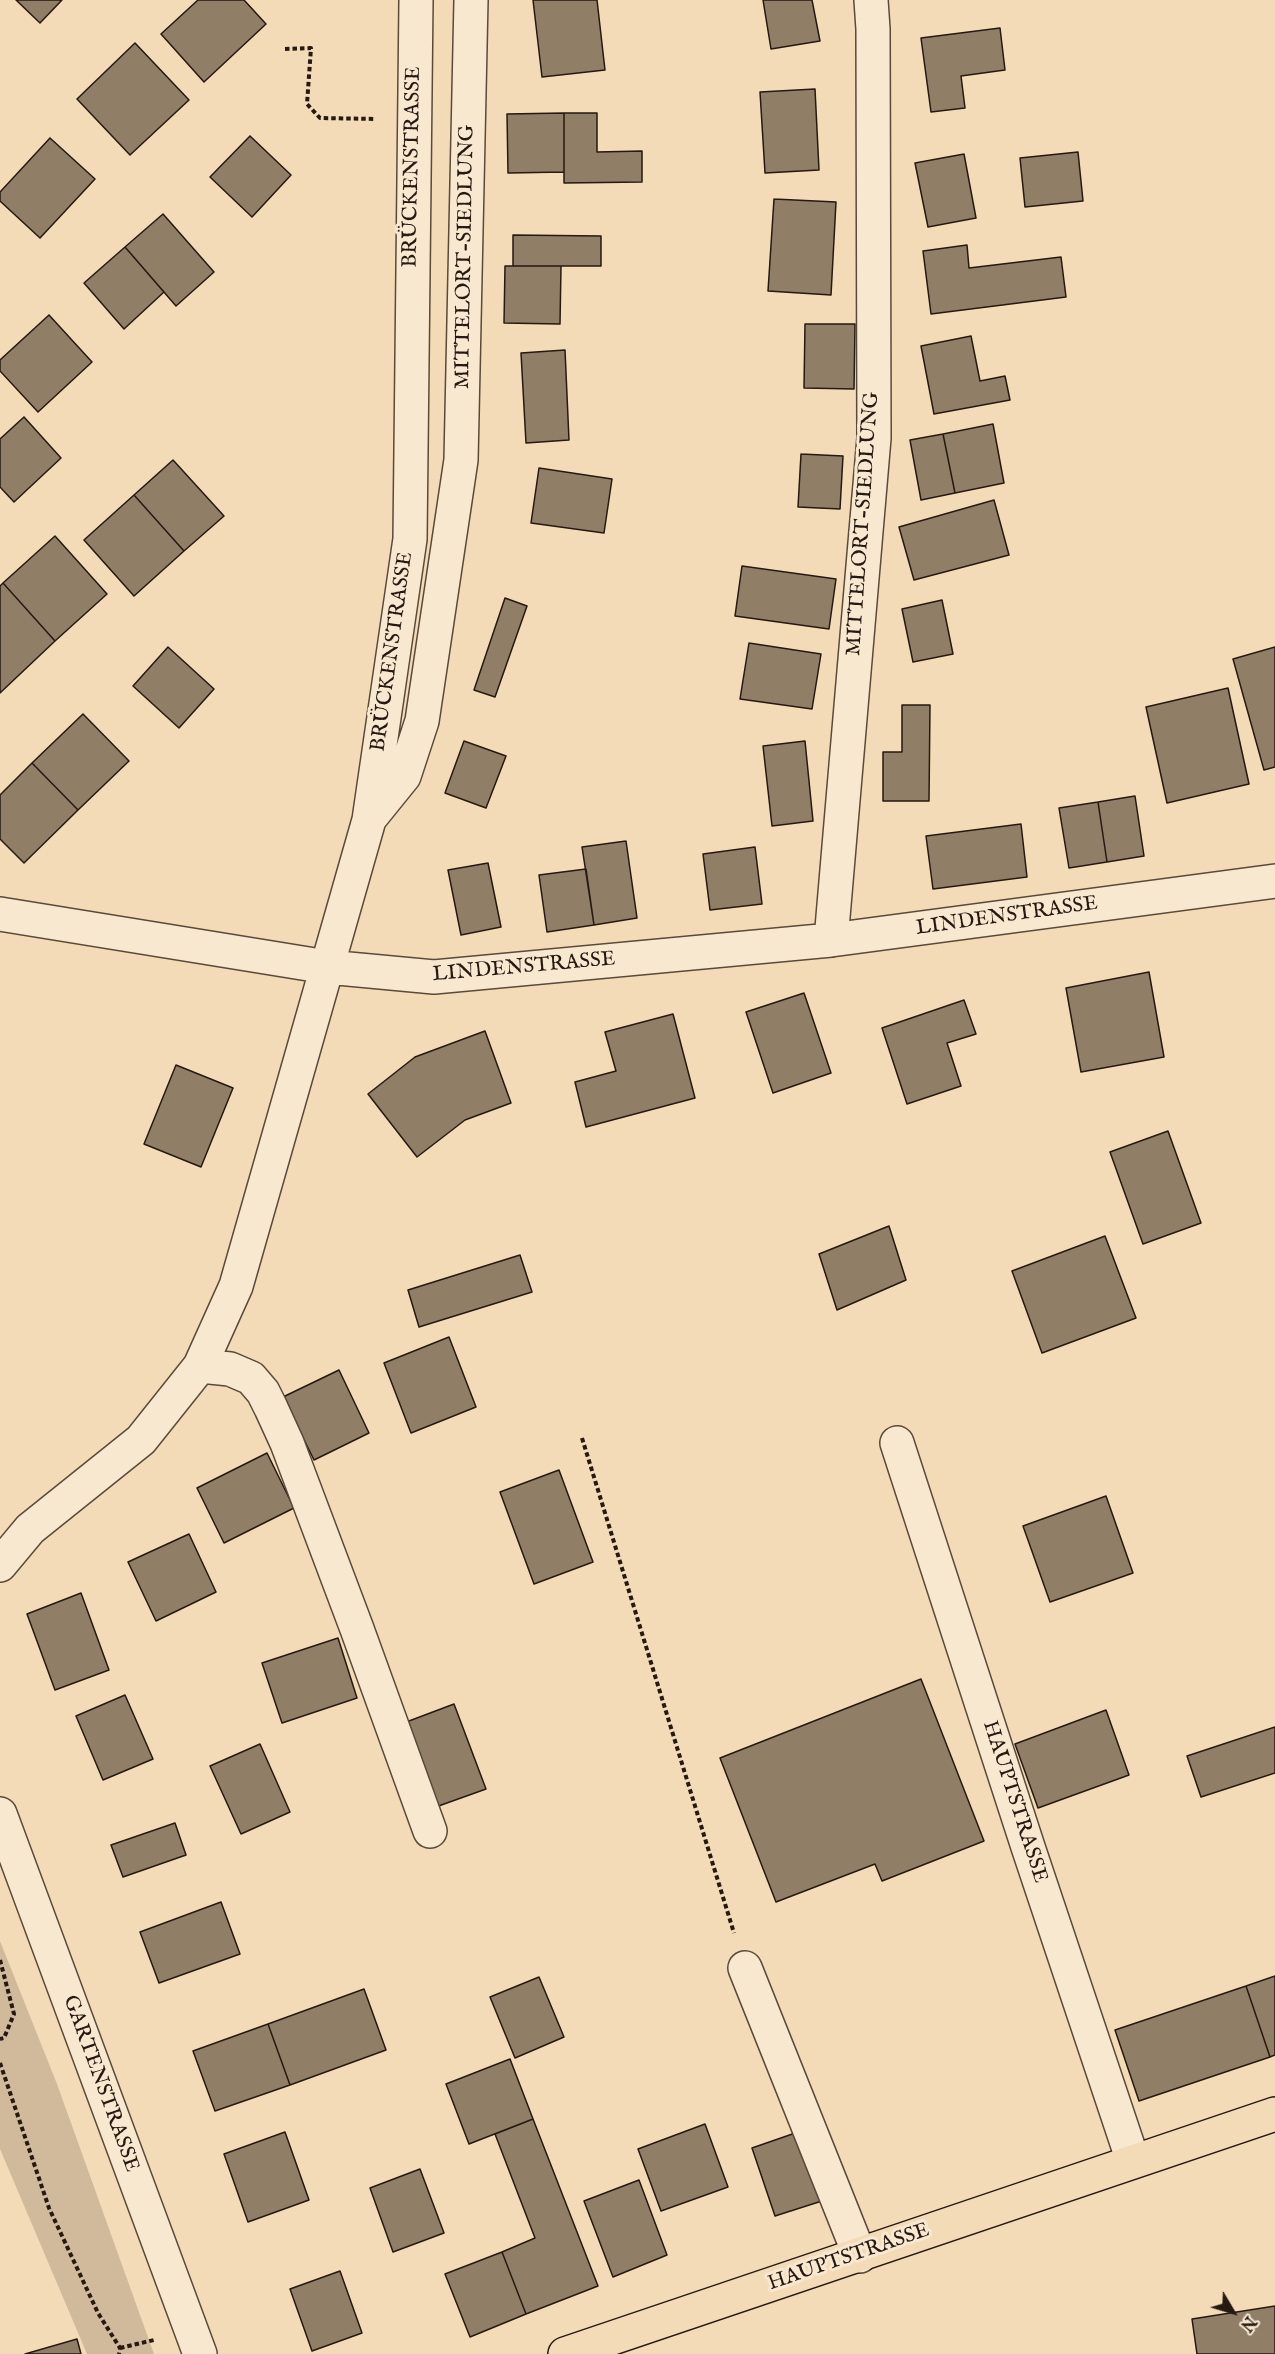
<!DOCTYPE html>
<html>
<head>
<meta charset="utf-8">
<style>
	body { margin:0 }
	#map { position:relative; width:1275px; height:2354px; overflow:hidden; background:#f4dbb7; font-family:"IM FELL English",serif }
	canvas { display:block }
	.north { position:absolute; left:1203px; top:2282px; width:60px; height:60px; -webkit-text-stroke:4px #f8e8d0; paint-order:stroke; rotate:128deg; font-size:16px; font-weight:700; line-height:24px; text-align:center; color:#251911 }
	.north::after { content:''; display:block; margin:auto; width:21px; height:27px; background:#251911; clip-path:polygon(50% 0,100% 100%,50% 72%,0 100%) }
</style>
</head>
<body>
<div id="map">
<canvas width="1275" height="2354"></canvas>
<div class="north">N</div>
</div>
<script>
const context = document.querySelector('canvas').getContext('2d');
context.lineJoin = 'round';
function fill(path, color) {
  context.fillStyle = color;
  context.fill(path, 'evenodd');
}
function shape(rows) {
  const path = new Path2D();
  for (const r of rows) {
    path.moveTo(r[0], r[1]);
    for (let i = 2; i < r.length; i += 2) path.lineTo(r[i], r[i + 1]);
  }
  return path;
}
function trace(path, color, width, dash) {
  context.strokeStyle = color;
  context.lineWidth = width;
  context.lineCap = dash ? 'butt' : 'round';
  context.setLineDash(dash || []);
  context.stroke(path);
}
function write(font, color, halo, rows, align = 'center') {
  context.font = font + ' "IM FELL English",serif';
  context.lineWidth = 6;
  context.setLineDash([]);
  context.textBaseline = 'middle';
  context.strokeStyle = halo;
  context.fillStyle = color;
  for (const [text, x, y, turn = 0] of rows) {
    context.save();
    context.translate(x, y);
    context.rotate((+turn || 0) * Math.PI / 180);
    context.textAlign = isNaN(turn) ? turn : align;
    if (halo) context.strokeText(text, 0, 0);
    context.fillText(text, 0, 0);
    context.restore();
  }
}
fill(shape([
	[0,1941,57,2084,154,2354,87,2354,0,2149]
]), '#d1ba9b');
const building = shape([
	[16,0,62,0,40,23,16,0],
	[198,0,244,0,266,24,204,82,161,34,198,0],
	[533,0,597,0,605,70,542,77,533,0],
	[763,0,812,0,820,41,771,49,763,0],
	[1000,28,1005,70,961,76,965,108,931,112,921,38,1000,28],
	[135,43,189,100,130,155,77,99,135,43],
	[815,89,819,170,765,173,760,92,815,89],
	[564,113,564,172,508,173,507,114,564,113],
	[564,113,597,113,597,152,642,151,642,182,564,183,564,113],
	[250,136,291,175,252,217,210,177,250,136],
	[50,138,95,179,40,238,0,201,0,192,50,138],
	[1078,152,1083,201,1025,207,1020,158,1078,152],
	[964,154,976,218,928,227,915,163,964,154],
	[774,199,836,202,831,295,768,291,774,199],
	[163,214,214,272,176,306,125,247,163,214],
	[513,235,601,236,601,266,513,266,513,235],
	[967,245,969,268,1061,257,1066,297,931,314,923,251,967,245],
	[125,247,164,292,124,329,84,283,125,247],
	[505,266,561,266,560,324,504,323,505,266],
	[49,315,92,362,38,412,0,371,0,360,49,315],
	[805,324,855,324,854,389,804,388,805,324],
	[971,336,980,381,1005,376,1010,400,934,414,921,346,971,336],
	[565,350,569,440,526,443,521,353,565,350],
	[24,417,61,458,14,502,0,487,0,439,24,417],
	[993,424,1004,483,955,493,943,434,993,424],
	[943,434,955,493,921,500,910,440,943,434],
	[801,454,843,456,840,509,798,507,801,454],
	[173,460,224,516,184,551,134,495,173,460],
	[539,468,612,479,604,533,531,523,539,468],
	[134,495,184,551,134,596,84,540,134,495],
	[994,500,1009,555,914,580,899,527,994,500],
	[55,536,107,594,55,641,3,583,55,536],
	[742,566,836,579,829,629,735,616,742,566],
	[3,583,55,641,0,693,0,586,3,583],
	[505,598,527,606,495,697,474,690,505,598],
	[942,600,953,654,913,662,902,609,942,600],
	[749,643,821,654,812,709,740,699,749,643],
	[168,647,214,689,179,728,133,686,168,647],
	[1275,647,1275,767,1264,770,1233,659,1275,647],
	[1228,688,1249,784,1167,803,1146,707,1228,688],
	[902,705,930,705,929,801,883,801,883,752,902,752,902,705],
	[83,714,129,761,78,810,32,763,83,714],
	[464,741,506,756,486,808,445,793,464,741],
	[805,741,813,821,772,826,763,746,805,741],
	[32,763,78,810,24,863,0,839,0,795,32,763],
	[1135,796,1144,856,1107,862,1098,802,1135,796],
	[1098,802,1107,862,1069,868,1059,808,1098,802],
	[1021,824,1027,877,933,889,926,836,1021,824],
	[626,841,637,918,594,925,582,847,626,841],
	[755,847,762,904,710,910,703,854,755,847],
	[488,863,501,927,461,935,448,870,488,863],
	[586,869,594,925,547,932,539,875,586,869],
	[1149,972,1164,1057,1081,1072,1066,988,1149,972],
	[804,993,831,1073,773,1093,746,1012,804,993],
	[964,1000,976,1034,947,1043,961,1086,907,1104,882,1028,964,1000],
	[673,1014,695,1098,586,1127,575,1082,616,1071,605,1032,673,1014],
	[485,1031,511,1103,465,1120,417,1157,368,1094,415,1057,485,1031],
	[176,1065,233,1088,201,1167,144,1144,176,1065],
	[1168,1131,1201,1223,1143,1244,1110,1152,1168,1131],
	[889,1226,906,1280,837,1310,819,1254,889,1226],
	[1105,1236,1136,1318,1042,1353,1012,1271,1105,1236],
	[520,1255,532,1292,419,1327,408,1290,520,1255],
	[449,1337,476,1407,411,1433,384,1363,449,1337],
	[339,1370,369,1433,314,1460,283,1397,339,1370],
	[267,1453,294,1508,224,1543,197,1488,267,1453],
	[559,1470,593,1562,534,1584,500,1492,559,1470],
	[1106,1496,1133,1573,1050,1602,1023,1526,1106,1496],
	[189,1534,216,1592,156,1621,128,1562,189,1534],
	[81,1593,109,1670,55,1690,27,1614,81,1593],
	[338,1638,357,1698,282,1723,262,1663,338,1638],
	[921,1679,984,1841,882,1881,875,1864,776,1902,720,1758,921,1679],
	[125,1695,153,1759,103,1780,76,1716,125,1695],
	[454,1704,486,1789,433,1808,401,1724,454,1704],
	[1106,1710,1129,1775,1038,1808,1015,1744,1106,1710],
	[1275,1727,1275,1773,1201,1797,1187,1756,1275,1727],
	[260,1744,290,1812,241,1834,210,1766,260,1744],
	[175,1823,186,1855,123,1877,111,1845,175,1823],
	[221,1902,240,1954,159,1983,140,1932,221,1902],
	[1275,1976,1275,2055,1270,2057,1246,1986,1275,1976],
	[539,1977,564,2037,515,2058,490,1997,539,1977],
	[1246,1986,1270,2057,1139,2101,1115,2030,1246,1986],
	[364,1989,386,2050,290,2085,268,2024,364,1989],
	[268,2024,290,2085,215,2111,193,2051,268,2024],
	[510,2059,533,2119,469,2144,446,2084,510,2059],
	[533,2119,598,2286,526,2314,502,2252,535,2238,495,2134,533,2119],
	[705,2124,728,2187,661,2211,638,2149,705,2124],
	[801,2131,825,2200,775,2216,752,2148,801,2131],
	[285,2132,309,2200,248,2222,224,2154,285,2132],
	[420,2169,444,2233,393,2252,370,2188,420,2169],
	[639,2180,667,2255,613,2277,584,2201,639,2180],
	[502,2252,526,2314,470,2337,445,2274,502,2252],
	[340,2271,362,2333,312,2351,290,2289,340,2271],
	[1275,2306,1275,2354,1197,2354,1192,2319,1275,2306],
	[77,2339,81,2354,25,2354,77,2339]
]);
fill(building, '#917e67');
trace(building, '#251911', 1.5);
const minor = shape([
	[370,818,404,776,422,721,461,460,471,0],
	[0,914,327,967,434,977,831,940,1275,881],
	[831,940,874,438,873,29,871,0],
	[200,1366,230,1369,251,1378,263,1392,271,1408,287,1443,357,1629,430,1831],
	[897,1443,1028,1847,1133,2161],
	[0,1565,30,1529,141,1440,200,1366,236,1286,369,820,410,539,416,0],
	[0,1814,200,2354],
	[745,1968,860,2256]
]);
const major = shape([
	[565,2354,1275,2114]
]);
trace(minor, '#594a3a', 36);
trace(major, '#251911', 36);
trace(shape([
	[285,49,311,48,307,104,320,118,376,119],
	[582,1438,734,1933],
	[0,1960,14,2014,4,2038,0,2039],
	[0,2063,49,2208,98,2313,120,2348,119,2354],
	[120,2348,154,2340]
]), '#251911', 4, [4.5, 3]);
trace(minor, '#f8e8d0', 33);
trace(major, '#f4dbb7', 33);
write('21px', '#251911', '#f8e8d0', [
	["BRÜCKENSTRASSE",413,167,-89],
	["MITTELORT-SIEDLUNG",466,257,-89],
	["MITTELORT-SIEDLUNG",864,524,-86],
	["BRÜCKENSTRASSE",393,652,-82],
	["LINDENSTRASSE",1007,917,-8],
	["LINDENSTRASSE",524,968,-5],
	["HAUPTSTRASSE",1014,1802,72],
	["GARTENSTRASSE",100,2084,70],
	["HAUPTSTRASSE",849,2258,-19]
]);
</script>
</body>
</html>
